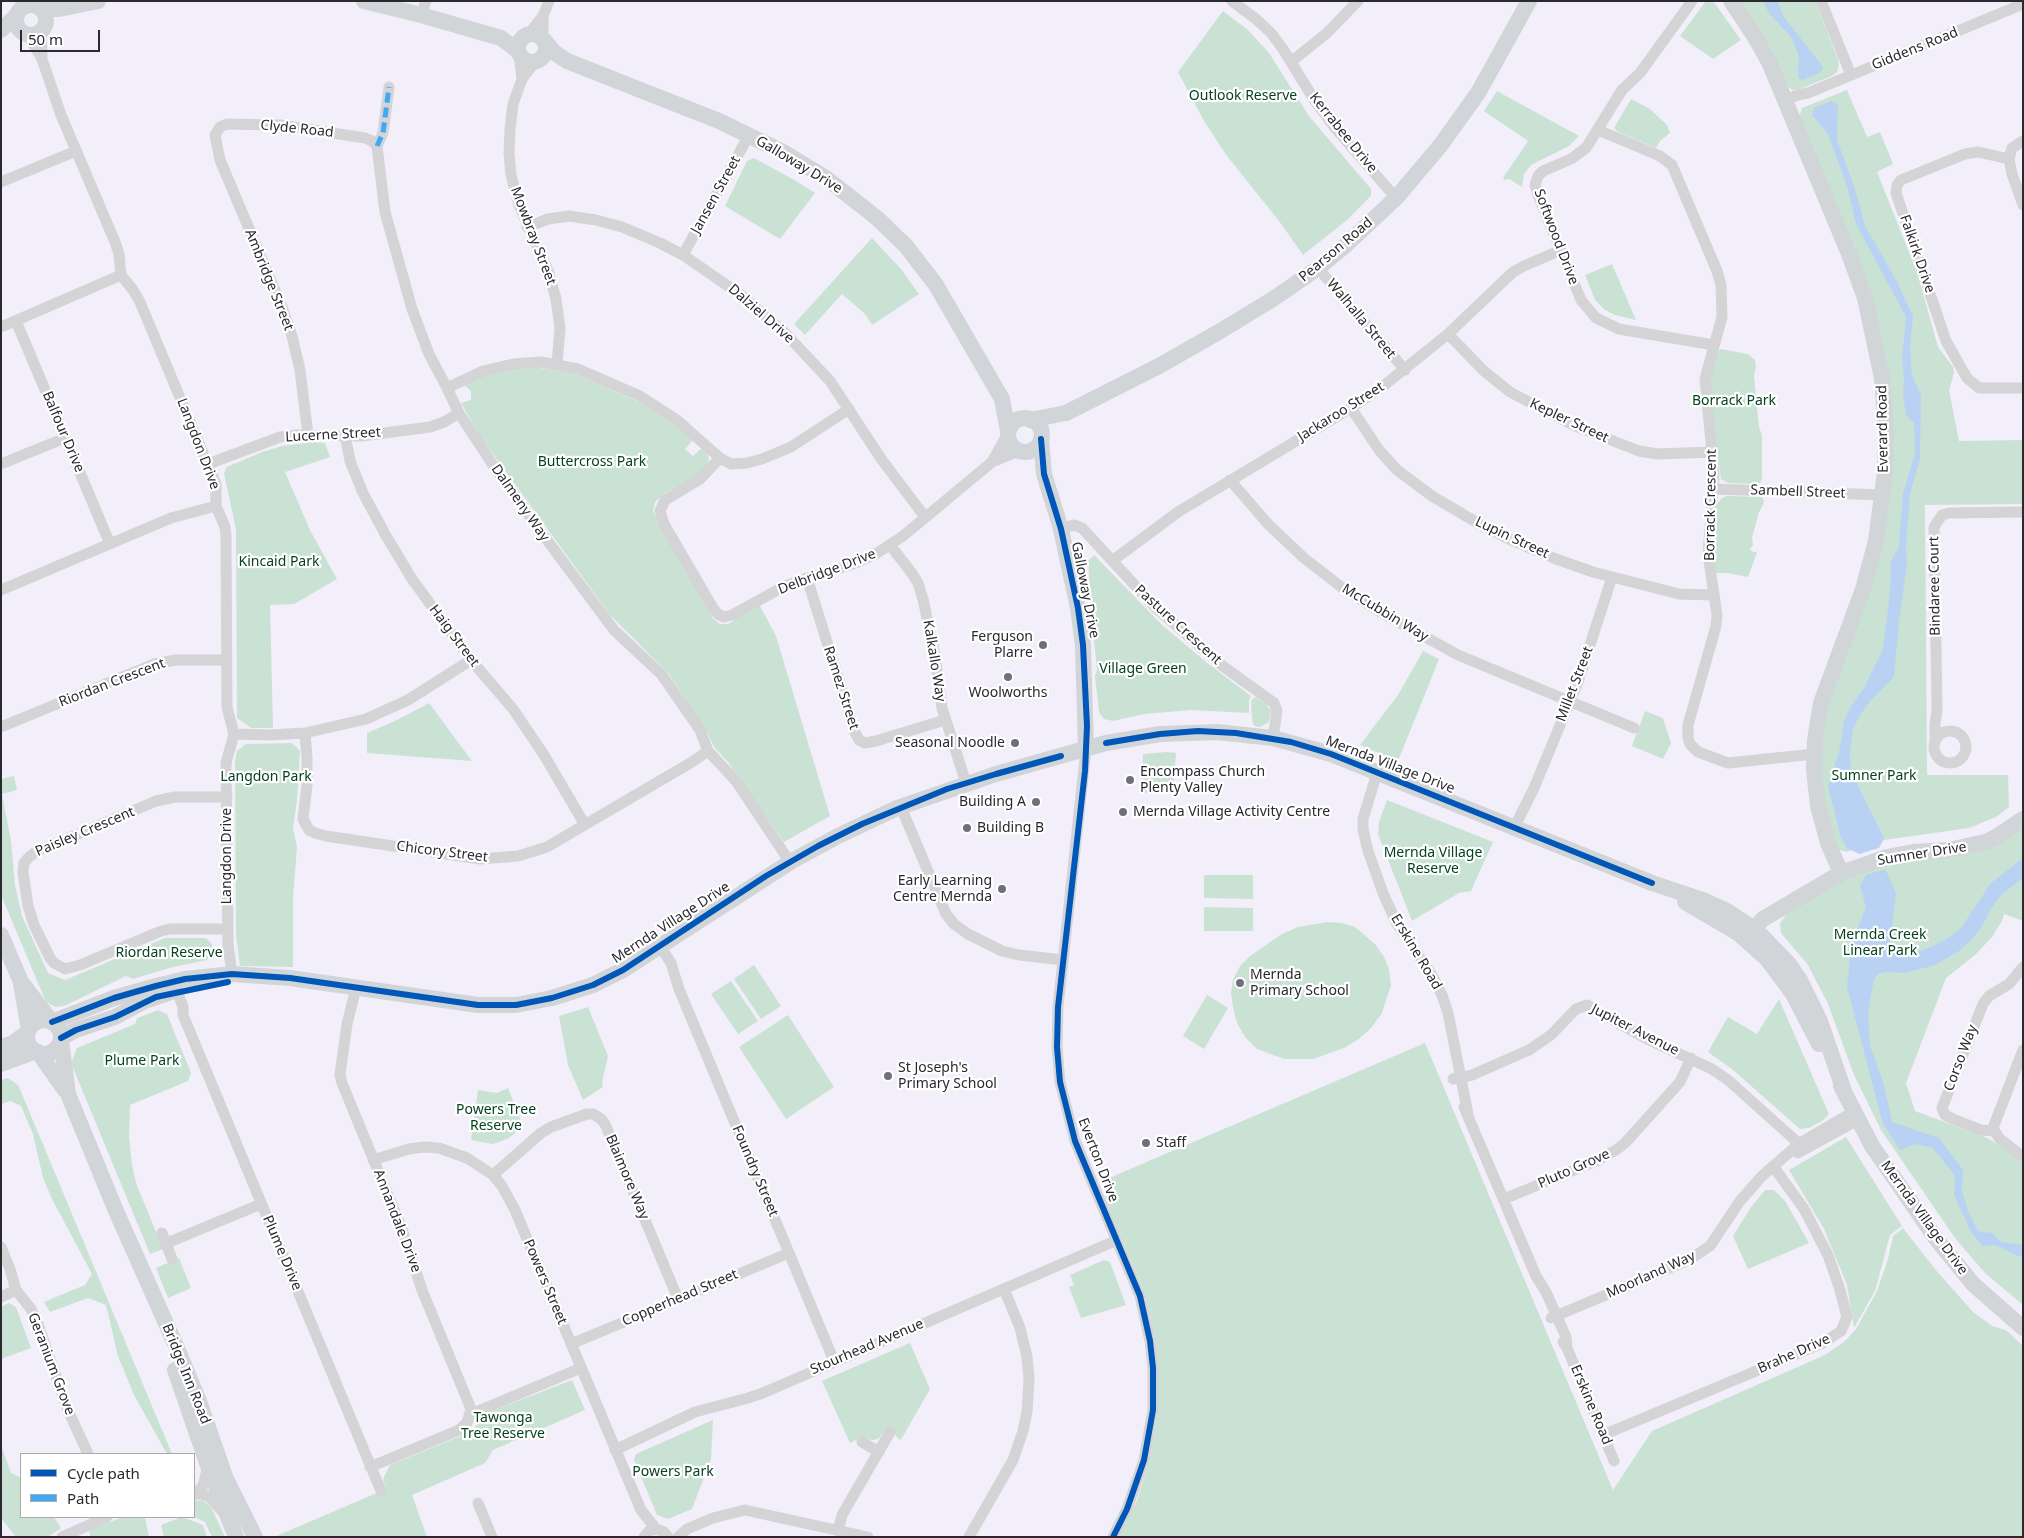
<!DOCTYPE html>
<html>
<head>
<meta charset="utf-8">
<style>
	body { margin:0 }
	#map { position:relative; width:2024px; height:1538px; overflow:hidden; background:#f2effa; font-family:"Noto Sans",sans-serif }
	canvas { display:block }
	.frame { position:absolute; inset:0; border:2px solid #2a2930; pointer-events:none }
	.legend { position:absolute; left:20px; top:1453px; width:175px; height:65px; box-sizing:border-box; background:#fff; border:1px solid #aaa9ac; margin:0; padding:6px 9px; list-style:none; font-size:15px; color:#2a2930 }
	.legend li { display:flex; align-items:center; gap:10px; height:25px }
	.legend b { width:25px; border:1px solid #aaa9ac }
	.scale { position:absolute; left:20px; top:30px; width:80px; height:22px; box-sizing:border-box; border:2px solid #2a2930; border-top:0; padding-left:6px; font-size:15px; line-height:18px; white-space:nowrap; color:#2a2930; -webkit-text-stroke:4px #fff; paint-order:stroke }
</style>
</head>
<body>
<div id="map">
<canvas width="2024" height="1538"></canvas>
<div class="frame"></div>
<ul class="legend">
<li><b style="height:6px;background:#0057b8"></b>Cycle path</li>
<li><b style="height:6px;background:#3fa9f5"></b>Path</li>
</ul>
<div class="scale">50 m</div>
</div>
<script>
const context = document.querySelector('canvas').getContext('2d');
context.lineJoin = 'round';
function fill(path, color) {
  context.fillStyle = color;
  context.fill(path, 'evenodd');
}
function shape(rows) {
  const path = new Path2D();
  for (const r of rows) {
    if (r.length === 3) {
      path.moveTo(r[0] + r[2], r[1]);
      path.arc(r[0], r[1], r[2], 0, 2 * Math.PI);
      continue;
    }
    path.moveTo(r[0], r[1]);
    for (let i = 2; i < r.length; i += 2) path.lineTo(r[i], r[i + 1]);
  }
  return path;
}
function trace(path, color, width, dash) {
  context.strokeStyle = color;
  context.lineWidth = width;
  context.lineCap = dash ? 'butt' : 'round';
  context.setLineDash(dash || []);
  context.stroke(path);
}
function write(font, color, halo, rows, align = 'center') {
  context.font = font + ' "Noto Sans",sans-serif';
  context.lineWidth = 4.5;
  context.setLineDash([]);
  context.textBaseline = 'middle';
  context.strokeStyle = halo;
  context.fillStyle = color;
  for (const [text, x, y, turn = 0] of rows) {
    context.save();
    context.translate(x, y);
    context.rotate((+turn || 0) * Math.PI / 180);
    context.textAlign = isNaN(turn) ? turn : align;
    if (halo) context.strokeText(text, 0, 0);
    context.fillText(text, 0, 0);
    context.restore();
  }
}
fill(shape([
	[1706,1,1713,1,1741,40,1713,59,1680,36],
	[1738,1,1815,1,1838,59,1839,66,1837,72,1832,76,1800,89,1793,90,1788,87],
	[1223,11,1248,30,1269,53,1309,116,1371,189,1371,196,1347,220,1303,255,1279,221,1227,156,1204,121,1178,72],
	[1847,90,1867,137,1880,132,1893,164,1877,172,1917,272,1938,347,1953,367,1954,373,1949,390,1959,441,2023,440,2023,504,1925,505,1927,775,2008,775,2009,807,1996,817,1969,828,1884,840,1846,852,1837,849,1824,802,1821,764,1824,720,1832,689,1867,598,1891,401,1799,117,1802,108],
	[1497,91,1579,136,1569,146,1531,165,1524,174,1522,187,1509,179,1505,180,1503,178,1528,141,1484,111],
	[1631,99,1650,109,1667,125,1670,133,1660,141,1656,148,1618,132,1614,128],
	[754,158,796,181,815,193,780,239,725,206,747,161],
	[872,238,901,269,919,294,872,325,865,314,842,294,805,335,794,324],
	[1612,264,1636,320,1615,315,1605,310,1595,300,1592,292,1585,275],
	[1721,349,1748,354,1755,360,1756,367,1754,376,1759,427,1762,435,1762,478,1760,484,1728,483,1721,479,1711,406,1710,376,1718,351],
	[534,367,576,374,646,405,694,439,685,449,693,456,703,447,707,452,709,459,707,465,698,475,665,493,655,502,653,511,669,542,713,618,720,624,728,624,759,604,776,636,830,816,784,842,728,762,714,747,708,734,669,674,610,615,480,436,461,403,471,400,471,391,464,385,475,379,498,371],
	[314,442,325,443,330,457,285,472,310,530,337,579,294,604,270,605,273,728,251,728,237,718,236,530,224,473,227,467,262,452,282,446],
	[1727,496,1762,497,1764,501,1763,505,1759,512,1752,538,1753,545,1750,549,1753,552,1757,552,1748,577,1728,573,1716,573,1713,548,1717,504,1722,498],
	[1094,555,1161,624,1206,662,1251,696,1249,700,1249,713,1191,710,1144,714,1113,721,1104,719,1099,712,1095,676,1097,670,1093,629,1086,624,1083,608,1091,607,1088,561],
	[1423,651,1439,659,1398,761,1360,745,1398,695],
	[1255,697,1266,704,1271,711,1269,722,1260,727,1254,726,1252,720,1251,701],
	[429,703,472,761,367,753,367,733,397,720],
	[1645,711,1663,718,1671,743,1663,759,1632,746],
	[292,743,300,751,297,800,293,829,297,847,293,897,293,967,240,966,236,934,235,761,237,751,246,744],
	[1167,752,1176,753,1173,794,1141,793,1143,754],
	[14,776,17,790,2,794,11,841,15,885,22,916,48,973,65,980,165,938,206,938,212,944,213,953,207,960,173,967,133,979,126,976,64,1006,56,1007,46,1002,1,895,1,779],
	[1387,800,1493,842,1471,891,1459,893,1412,921,1378,834,1379,822],
	[2023,827,2023,921,2004,914,2002,921,1992,937,1975,955,1946,978,1906,1083,1915,1111,1985,1137,2003,1147,2023,1162,2023,1305,1985,1273,1955,1238,1881,1130,1854,1075,1828,1004,1808,965,1781,933,1780,923,1790,910,1850,875],
	[1204,875,1253,875,1253,899,1204,898],
	[1204,907,1253,908,1253,931,1204,931],
	[1327,922,1342,923,1355,927,1375,944,1384,957,1389,969,1391,985,1382,1013,1371,1028,1359,1039,1344,1048,1313,1059,1284,1059,1257,1049,1245,1037,1237,1023,1233,1008,1231,993,1233,980,1240,966,1250,956,1282,934,1298,927],
	[754,965,781,1006,761,1019,734,979],
	[731,981,758,1021,738,1034,711,994],
	[1207,995,1228,1008,1204,1049,1183,1036],
	[1779,999,1829,1114,1822,1121,1809,1128,1800,1129,1733,1070,1708,1052,1728,1017,1757,1034],
	[588,1007,608,1056,602,1082,603,1087,583,1100,568,1065,559,1016],
	[158,1010,167,1014,191,1073,188,1081,130,1105,129,1136,132,1165,136,1183,163,1249,150,1254,71,1063,77,1048,135,1024,137,1018],
	[788,1015,834,1087,786,1119,739,1047],
	[1425,1043,1613,1490,1652,1431,1825,1355,1845,1341,1856,1329,1877,1291,1888,1259,1893,1236,1903,1228,1935,1269,1973,1312,1992,1326,2006,1330,2023,1346,2023,1537,1119,1537,1137,1500,1150,1459,1158,1413,1158,1366,1155,1338,1145,1293,1105,1198,1107,1193,1102,1181],
	[8,1078,18,1085,22,1094,172,1454,167,1454,134,1395,118,1356,106,1305,88,1298,50,1312,44,1302,85,1285,92,1274,52,1199,43,1178,33,1134,21,1106,10,1101,1,1104,1,1080],
	[508,1088,523,1126,509,1138,499,1142,492,1144,471,1140,478,1090,497,1093],
	[1846,1137,1902,1226,1890,1235,1875,1291,1854,1328,1847,1285,1824,1229,1789,1170],
	[1765,1190,1774,1190,1785,1201,1809,1243,1748,1269,1733,1236,1751,1207],
	[179,1258,191,1288,168,1298,156,1268],
	[1104,1260,1110,1262,1126,1305,1081,1318,1069,1287,1074,1285,1070,1275],
	[9,1303,16,1307,31,1348,1,1359,1,1307],
	[910,1343,930,1389,902,1438,900,1440,895,1435,886,1429,878,1439,872,1440,862,1437,850,1443,822,1381],
	[572,1380,585,1410,493,1450,485,1463,412,1495,427,1537,274,1537,386,1489,383,1479,390,1465,468,1433,474,1429,484,1414],
	[1,1419,1,1445,11,1473,21,1478,21,1517,54,1517,61,1528,48,1537,16,1537,1,1518],
	[713,1420,711,1459,692,1509,668,1519,657,1515,634,1460,636,1454],
	[202,1500,211,1507,225,1537,212,1537,205,1522,196,1518,194,1513,194,1501],
	[123,1517,145,1517,149,1537,90,1537,89,1530],
	[182,1517,203,1525,207,1537,164,1537,161,1525]
]), '#c9e2d4');
fill(shape([
	[1763,1,1777,1,1784,17,1823,67,1821,72,1803,80,1798,78,1799,56,1791,37,1769,13],
	[1831,101,1838,105,1837,140,1855,189,1865,226,1894,276,1913,316,1910,349,1912,376,1921,394,1920,459,1910,494,1906,545,1907,563,1899,621,1894,677,1871,700,1860,715,1853,729,1850,753,1851,770,1858,786,1884,838,1879,848,1859,854,1847,848,1841,838,1828,786,1839,753,1844,721,1851,706,1864,688,1883,649,1890,592,1891,561,1899,546,1903,493,1915,454,1914,423,1906,415,1903,393,1904,380,1902,358,1906,317,1856,224,1847,186,1828,134,1812,115,1814,108],
	[2023,858,2023,878,2001,895,1992,907,1981,928,1972,939,1959,951,1935,965,1905,973,1885,972,1878,974,1874,979,1868,1014,1870,1045,1884,1085,1892,1122,1939,1138,1963,1170,1962,1191,1969,1213,1978,1231,1992,1233,2001,1242,2023,1245,2023,1258,1995,1245,1983,1246,1971,1232,1954,1195,1955,1176,1933,1148,1915,1144,1900,1150,1883,1124,1847,987,1851,946,1866,907,1860,886,1866,875,1885,869,1888,875,1896,893,1890,942,1893,951,1898,954,1910,954,1929,948,1950,937,1961,928,1991,883]
]), '#b9d2f4');
trace(shape([
	[1232,1,1256,19,1271,33,1283,49,1315,101,1335,128,1396,198],
	[1692,1,1640,73,1622,90,1586,148,1571,159,1543,171,1538,176,1535,185,1538,195,1581,300,1596,318,1619,329,1714,345],
	[1821,1,1851,75],
	[22,8,23,1],
	[421,15,426,1],
	[41,31,42,57],
	[27,34,42,59,61,115,115,242,119,254,121,275,133,290,140,302,216,484,216,506,225,527,226,535,227,707,234,734,226,763,228,945,232,974],
	[529,34,543,16],
	[543,39,543,16,549,1],
	[519,54,522,79],
	[1292,61,1327,33,1358,1],
	[535,62,522,79,513,104,510,129,509,153,511,175,519,205,549,273,556,299,560,328,557,364],
	[389,87,383,133,377,146,385,212,412,309,429,354,447,388,459,413,493,465,541,532,614,630,662,675,700,730,708,751,736,781,790,862],
	[1785,100,1798,95,1808,93,2023,4],
	[1598,130,1660,156,1672,165,1717,271,1721,285,1722,317,1705,379,1714,474,1708,554,1717,615,1716,626,1688,725,1688,738,1690,744,1698,752,1728,763,1814,754],
	[2023,141,2012,148,2009,159,2012,174,2023,205],
	[2009,159,1978,152,1965,154,1901,180,1897,185,1896,193,1946,341,1967,378,1979,388,2023,388],
	[1,182,76,151],
	[527,227,548,219,569,216,596,220,622,227,660,243,683,255,741,295,787,335,830,381,882,460,925,517],
	[683,255,749,135],
	[1318,268,1405,370],
	[16,321,110,544],
	[1,327,121,275],
	[1448,334,1484,371,1510,392,1575,426,1639,451,1657,454,1713,452],
	[447,388,483,371,513,364,541,362,578,369,640,396,677,420,720,458,731,464,747,463,762,459,791,447,849,409],
	[1351,408,1379,450,1397,470,1432,496,1476,522,1511,540,1556,559,1593,572,1679,594,1714,595],
	[308,435,300,370,292,336,282,307,220,160,215,135,220,127,227,124,281,125,365,138,372,141,377,146],
	[345,435,350,461,363,493,385,534,412,579,471,660,513,709,544,755,585,825],
	[720,458,700,479,665,500,660,511,664,524,713,608,718,614,724,617,732,615,783,587,807,578,853,564,874,555,903,536,992,462,1019,451],
	[992,462,1008,433],
	[1,464,65,438],
	[208,464,280,437,296,435,362,436,392,432,430,427,444,422,459,413],
	[1230,480,1268,524,1304,558,1340,586,1382,613,1458,655,1634,728],
	[1713,489,1883,495],
	[1061,529,1074,525,1082,528,1155,607,1224,667,1274,703,1277,711,1273,738],
	[890,545,911,572,918,583,923,599,935,656,942,708,966,783],
	[1112,561,1178,512,1351,408,1382,387,1448,334,1513,272,1524,266,1561,250],
	[807,578,855,732,859,740,865,743,876,741,945,720],
	[1,590,171,518,216,506],
	[1,727,154,664,176,660,226,660],
	[1950,747,16],
	[305,733,307,758,307,785,303,819,309,830,315,833,326,836,480,859,518,856,547,847,692,762,708,751],
	[234,734,270,735,305,733,366,719,408,700,471,660],
	[1935,740,1935,724,1937,710,1934,527,1942,515,1949,513,2023,512],
	[1086,749,1058,1007,1057,1047,1060,1082,1075,1141,1140,1296,1150,1341,1153,1368,1153,1410,1144,1460,1127,1509,1113,1537],
	[1377,773,1363,819,1363,829,1368,851,1383,893,1397,924,1433,977,1442,995,1448,1013,1468,1114],
	[227,797,175,797,156,801,36,852,29,857,24,863,23,872,28,906,34,925,50,958,54,963,65,969,80,965,161,931,170,929,228,929],
	[901,807,946,914,954,924,968,934,1002,951,1019,955,1063,960],
	[1514,828,1534,788,1578,682,1612,577],
	[660,946,671,963,679,989,834,1361],
	[356,988,347,1024,342,1060,340,1075,342,1083,402,1229,422,1290,471,1409,467,1423,459,1430,370,1467],
	[177,991,183,1007,183,1015,381,1491],
	[2023,1050,1993,1128,1999,1138,2023,1157],
	[1453,1079,1472,1075,1529,1050,1551,1035,1576,1009,1587,1005,1645,1038,1712,1069,1728,1080,1805,1149],
	[1464,1107,1536,1276,1546,1292,1566,1337,1567,1348],
	[1994,1131,1981,1130,1953,1119,1945,1115,1942,1108,1983,1004,1989,996,2009,984,2023,967],
	[1798,1153,1858,1120],
	[373,1160,409,1149,424,1147,439,1148,467,1158,493,1175,502,1186,515,1210,641,1510,656,1529],
	[493,1175,541,1133,551,1127,587,1114,593,1114,601,1119,605,1124,678,1299],
	[1504,1199,1596,1161,1616,1150,1625,1143,1680,1082,1691,1058],
	[162,1233,172,1259],
	[167,1243,261,1204],
	[1,1247,10,1269,16,1290,31,1309,38,1324,67,1408,88,1454],
	[1,1297,16,1290],
	[1551,1318,1684,1262,1698,1254,1710,1246,1740,1201,1762,1176,1800,1143,1853,1112],
	[1563,1342,1567,1348,1614,1461],
	[571,1344,789,1253],
	[471,1414,581,1368],
	[1603,1435,1823,1343,1841,1331,1847,1317,1840,1290,1828,1255,1804,1209,1773,1166],
	[862,1442,879,1452],
	[615,1450,695,1412,748,1398,763,1393,1117,1240],
	[194,1494,202,1494,209,1497,223,1512],
	[194,1495,203,1486,208,1466],
	[478,1503,492,1537],
	[838,1531,842,1515,890,1432],
	[62,1537,107,1517],
	[644,1537,649,1531,656,1529,664,1532,668,1537],
	[678,1537,687,1529,713,1518,745,1510,868,1537],
	[969,1537,1013,1460,1023,1431,1027,1412,1029,1380,1027,1357,1020,1328,1004,1289]
]), '#d4d4d6', 11);
trace(shape([
	[364,1,421,15,501,38,518,51],
	[1731,1,1755,37,1769,62,1849,254,1865,298,1882,378,1886,433,1885,472,1876,541,1863,589,1821,703,1815,740,1814,770,1818,806,1828,843,1841,873],
	[31,20,15],
	[41,9,59,9,98,1],
	[1,30,17,15],
	[532,48,14],
	[545,41,555,53,567,61,719,121,785,153,826,178,877,218,906,246,936,285,1002,399,1008,431],
	[1025,435,17],
	[1030,420,1066,413,1159,366,1217,333,1273,299,1318,268,1346,245,1396,198,1440,146,1478,93,1529,1],
	[1041,439,1044,474,1061,529,1078,608,1083,645,1086,749],
	[1685,902,1738,933,1767,959,1793,994,1819,1044],
	[1,935,21,982,51,1021],
	[1750,940,1754,929,1763,919,1841,873,1887,857,1913,852,1949,850,1985,842,1996,837,2023,819],
	[21,984,29,1030],
	[44,1037,17],
	[52,1022,114,998,156,986,185,979,232,974,290,978,478,1005,516,1005,552,998,593,985,623,970,792,861,838,836,897,808,996,774,1106,743,1160,734,1217,732,1273,738,1331,754,1652,883,1703,900,1727,911,1748,925,1762,936,1789,964,1800,980,1820,1021,1845,1094],
	[61,1038,76,1030,115,1017,145,1001,169,993],
	[61,1040,68,1094,116,1211,177,1348,199,1401,226,1479,255,1537],
	[1,1047,13,1043,28,1032],
	[38,1052,65,1090],
	[1,1064,36,1051],
	[1841,1086,1872,1146,1937,1240,1973,1284,2023,1328],
	[175,1370,208,1466,236,1537]
]), '#d1d5d7', 16);
trace(shape([
	[377,146,383,133,389,87]
]), '#3fa9f5', 5, [10, 5]);
trace(shape([
	[1041,439,1044,474,1061,529,1078,608,1083,645,1087,726,1085,771,1058,1007,1057,1047,1060,1082,1075,1141,1140,1296,1150,1341,1153,1368,1153,1410,1144,1460,1127,1509,1113,1537],
	[1106,743,1160,734,1198,731,1236,733,1291,742,1331,754,1652,883],
	[52,1022,114,998,156,986,185,979,232,974,290,978,478,1005,516,1005,552,998,593,985,623,970,766,876,818,846,862,824,947,789,996,774,1061,756],
	[61,1038,76,1030,115,1017,156,997,228,982]
]), '#0057b8', 6);
for (const [x, y, r, color] of [
	[1043,645,5,"#706e77"],
	[1008,677,5,"#706e77"],
	[1015,743,5,"#706e77"],
	[1130,780,5,"#706e77"],
	[1036,802,5,"#706e77"],
	[1123,812,5,"#706e77"],
	[967,828,5,"#706e77"],
	[1002,889,5,"#706e77"],
	[1240,983,5,"#706e77"],
	[888,1076,5,"#706e77"],
	[1146,1143,5,"#706e77"]
]) {
  const dot = new Path2D();
  dot.arc(x, y, r, 0, 2 * Math.PI);
  context.fillStyle = color;
  context.fill(dot);
  trace(dot, '#fff', 2);
}
write('14px', '#2a2930', '#fff', [
	["Giddens Road",1915,49,-22],
	["Clyde Road",297,129,6],
	["Kerrabee Drive",1343,133,51],
	["Galloway Drive",799,165,31],
	["Jansen Street",716,195,-61],
	["Mowbray Street",533,236,69],
	["Softwood Drive",1556,237,69],
	["Pearson Road",1336,250,-40],
	["Falkirk Drive",1917,254,71],
	["Ambridge Street",269,280,68],
	["Dalziel Drive",761,314,41],
	["Walhalla Street",1361,319,50],
	["Jackaroo Street",1341,412,-32],
	["Kepler Street",1569,421,25],
	["Everard Road",1883,429,-91],
	["Balfour Drive",63,432,67],
	["Lucerne Street",333,435,-3],
	["Langdon Drive",198,444,69],
	["Sambell Street",1798,492,2],
	["Dalmeny Way",520,503,55],
	["Borrack Crescent",1711,505,-89],
	["Lupin Street",1512,538,25],
	["Delbridge Drive",827,572,-21],
	["Bindaree Court",1935,586,-91],
	["Galloway Drive",1085,590,79],
	["McCubbin Way",1385,613,31],
	["Pasture Crescent",1178,625,42],
	["Haig Street",454,636,53],
	["Kalkallo Way",934,661,81],
	["Riordan Crescent",112,683,-21],
	["Millet Street",1575,684,-69],
	["Ramez Street",841,688,72],
	["Mernda Village Drive",1390,765,21],
	["Paisley Crescent",85,832,-23],
	["Chicory Street",442,852,7],
	["Sumner Drive",1922,854,-9],
	["Langdon Drive",227,856,-90],
	["Mernda Village Drive",671,923,-33],
	["Erskine Road",1416,952,59],
	["Jupiter Avenue",1635,1030,27],
	["Corso Way",1961,1058,-69],
	["Everton Drive",1098,1160,69],
	["Pluto Grove",1574,1169,-24],
	["Foundry Street",755,1171,67],
	["Blaimore Way",627,1177,67],
	["Mernda Village Drive",1924,1218,54],
	["Annandale Drive",397,1221,69],
	["Plume Drive",282,1253,67],
	["Moorland Way",1651,1275,-24],
	["Powers Street",545,1282,67],
	["Copperhead Street",680,1298,-23],
	["Stourhead Avenue",867,1347,-23],
	["Brahe Drive",1794,1354,-24],
	["Geranium Grove",51,1364,69],
	["Bridge Inn Road",186,1374,68],
	["Erskine Road",1591,1405,67]
]);
write('14px', '#054221', '#fff', [
	["Outlook Reserve",1243,96],
	["Borrack Park",1734,401],
	["Buttercross Park",592,462],
	["Kincaid Park",279,562],
	["Village Green",1143,669],
	["Sumner Park",1874,776],
	["Langdon Park",266,777],
	["Mernda Village",1433,853],
	["Reserve",1433,869],
	["Mernda Creek",1880,935],
	["Linear Park",1880,951],
	["Riordan Reserve",169,953],
	["Plume Park",142,1061],
	["Powers Tree",496,1110],
	["Reserve",496,1126],
	["Tawonga",503,1418],
	["Tree Reserve",503,1434],
	["Powers Park",673,1472]
]);
write('14px', '#2a2930', '#fff', [
	["Ferguson",1033,637,"right"],
	["Plarre",1033,653,"right"],
	["Woolworths",1008,693,"center"],
	["Seasonal Noodle",1005,743,"right"],
	["Encompass Church",1140,772],
	["Plenty Valley",1140,788],
	["Building A",1026,802,"right"],
	["Mernda Village Activity Centre",1133,812],
	["Building B",977,828],
	["Early Learning",992,881,"right"],
	["Centre Mernda",992,897,"right"],
	["Mernda",1250,975],
	["Primary School",1250,991],
	["St Joseph's",898,1068],
	["Primary School",898,1084],
	["Staff",1156,1143]
], 'left');
</script>
</body>
</html>
